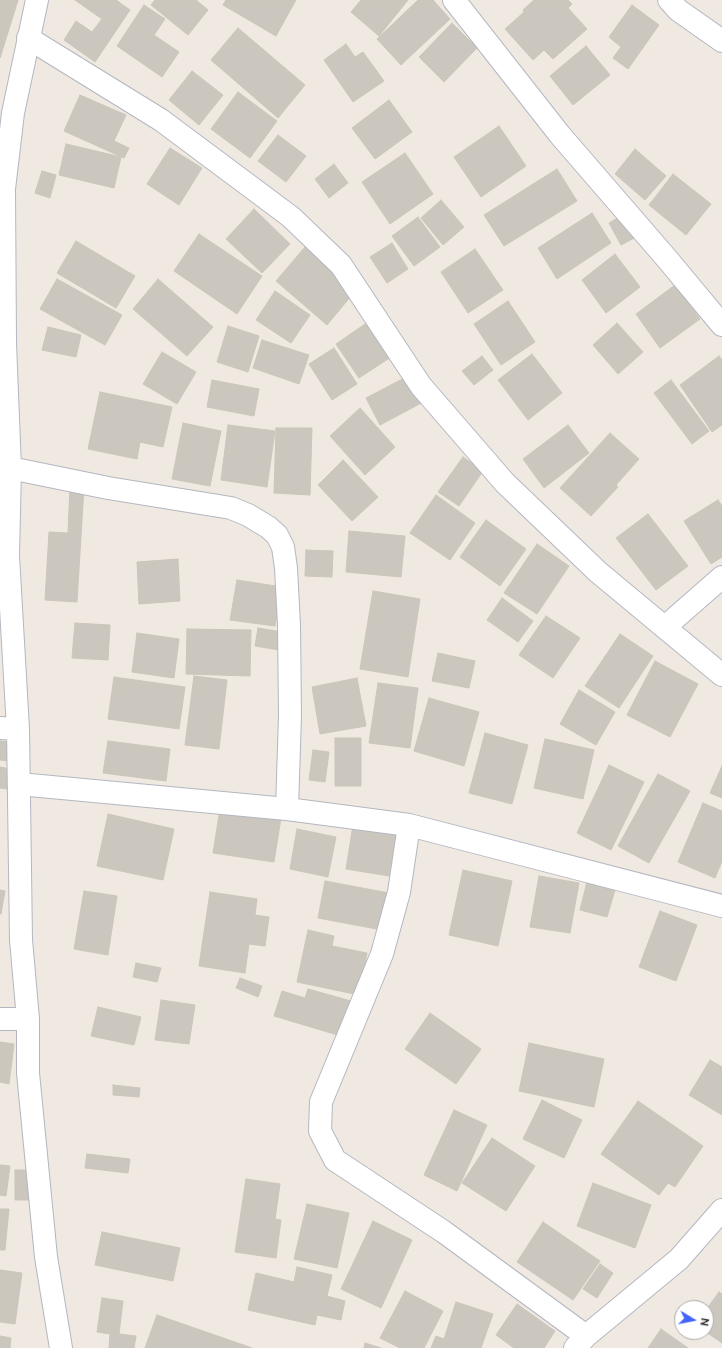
<!DOCTYPE html>
<html>
<head>
<meta charset="utf-8">
<style>
	body { margin:0 }
	#map { position:relative; width:722px; height:1348px; overflow:hidden; background:#efe9e1; font-family:Ubuntu,sans-serif }
	canvas { display:block }
	.north { position:absolute; left:674px; top:1300px; width:40px; height:40px; box-sizing:border-box; background:#fff; border:1px solid #ababab; border-radius:50%; rotate:100deg; font-size:11px; font-weight:700; line-height:16px; text-align:center; color:#2e2e2e }
	.north::after { content:''; display:block; margin:auto; width:14px; height:18px; background:#4264fb; clip-path:polygon(50% 0,100% 100%,50% 72%,0 100%) }
</style>
</head>
<body>
<div id="map">
<canvas width="722" height="1348"></canvas>
<div class="north">N</div>
</div>
<script>
const context = document.querySelector('canvas').getContext('2d');
context.lineJoin = 'round';
function fill(path, color) {
  context.fillStyle = color;
  context.fill(path, 'evenodd');
}
function shape(rows) {
  const path = new Path2D();
  for (const r of rows) {
    path.moveTo(r[0], r[1]);
    for (let i = 2; i < r.length; i += 2) path.lineTo(r[i], r[i + 1]);
  }
  return path;
}
function trace(path, color, width, dash) {
  context.strokeStyle = color;
  context.lineWidth = width;
  context.lineCap = dash ? 'butt' : 'round';
  context.setLineDash(dash || []);
  context.stroke(path);
}
const building = shape([
	[0,0,18,0,0,58,0,0],
	[75,0,116,0,130,10,95,62,64,40,76,21,92,32,102,19,75,0],
	[155,0,196,0,208,10,188,35,151,5,155,0],
	[226,0,296,0,276,36,223,5,226,0],
	[361,0,408,0,379,36,351,12,361,0],
	[418,0,433,0,450,19,401,65,377,39,418,0],
	[534,0,568,0,572,4,568,8,587,29,553,59,544,50,533,60,505,29,524,12,523,10,534,0],
	[144,5,165,19,154,35,179,52,162,77,117,46,144,5],
	[632,5,659,25,628,69,613,58,621,47,609,37,632,5],
	[452,23,477,48,444,82,419,57,452,23],
	[238,28,305,85,278,118,211,60,238,28],
	[346,44,355,57,363,52,384,81,353,102,324,60,346,44],
	[586,46,610,75,573,105,550,76,586,46],
	[192,71,223,95,199,125,169,100,192,71],
	[238,92,277,121,250,158,211,129,238,92],
	[80,95,126,115,114,141,129,148,124,158,64,131,80,95],
	[389,100,412,132,375,159,352,128,389,100],
	[499,126,526,166,481,197,454,157,499,126],
	[278,135,306,156,286,182,258,161,278,135],
	[66,144,121,157,114,188,59,175,66,144],
	[170,148,202,168,179,205,147,184,170,148],
	[635,149,666,176,645,200,615,174,635,149],
	[405,153,433,194,390,224,362,182,405,153],
	[334,164,348,183,329,198,315,179,334,164],
	[557,169,577,201,504,246,484,215,557,169],
	[42,171,56,175,50,198,35,193,42,171],
	[673,174,711,204,686,235,649,205,673,174],
	[441,200,464,227,443,245,421,218,441,200],
	[254,209,290,244,262,273,226,239,254,209],
	[592,213,611,243,557,279,538,248,592,213],
	[626,213,638,236,621,245,609,223,626,213],
	[418,217,440,247,414,266,392,236,418,217],
	[199,234,262,276,237,314,174,271,199,234],
	[76,241,135,276,116,308,57,273,76,241],
	[392,243,408,269,387,283,370,257,392,243],
	[305,247,356,290,327,325,276,281,305,247],
	[475,249,503,290,468,313,441,272,475,249],
	[615,254,640,287,606,313,582,280,615,254],
	[57,279,122,315,105,345,40,309,57,279],
	[158,279,213,327,187,356,133,309,158,279],
	[675,285,700,319,660,348,636,314,675,285],
	[275,291,310,315,291,343,256,320,275,291],
	[508,301,535,342,501,365,474,324,508,301],
	[368,322,391,357,359,378,336,344,368,322],
	[617,323,643,352,618,374,593,345,617,323],
	[228,326,259,336,248,372,217,362,228,326],
	[48,327,81,335,76,357,42,350,48,327],
	[262,340,309,355,299,384,253,368,262,340],
	[334,348,357,384,332,400,309,364,334,348],
	[162,352,196,372,177,404,143,384,162,352],
	[532,354,562,393,528,420,498,380,532,354],
	[482,356,493,370,474,385,462,371,482,356],
	[719,356,722,360,722,425,712,432,680,385,719,356],
	[412,374,425,401,380,425,366,398,412,374],
	[212,380,259,389,254,416,207,407,212,380],
	[671,380,709,431,692,444,654,393,671,380],
	[100,392,172,407,163,447,140,442,137,459,88,449,100,392],
	[360,408,395,447,365,475,330,436,360,408],
	[183,423,221,431,210,486,172,479,183,423],
	[228,425,275,431,267,487,221,480,228,425],
	[568,425,589,453,544,488,523,459,568,425],
	[276,428,312,428,310,495,274,493,276,428],
	[610,433,639,459,616,485,618,487,591,516,560,488,610,433],
	[463,457,483,471,459,506,438,492,463,457],
	[343,460,378,497,352,521,318,485,343,460],
	[70,486,84,487,77,602,45,600,49,532,68,533,70,486],
	[436,495,475,523,450,560,410,533,436,495],
	[718,500,722,506,722,557,711,564,684,521,718,500],
	[648,514,688,566,656,590,616,538,648,514],
	[486,520,526,549,500,586,460,557,486,520],
	[349,531,405,536,401,577,346,572,349,531],
	[537,544,569,566,537,614,504,593,537,544],
	[306,550,333,551,332,577,305,576,306,550],
	[178,559,180,601,139,604,137,562,178,559],
	[237,580,282,587,275,626,230,620,237,580],
	[373,591,420,599,408,677,360,669,373,591],
	[502,598,533,621,518,642,487,620,502,598],
	[546,616,580,638,553,678,519,655,546,616],
	[75,623,110,625,108,660,72,658,75,623],
	[258,628,282,632,279,650,255,646,258,628],
	[187,629,251,630,250,676,186,674,187,629],
	[137,633,179,639,174,678,132,672,137,633],
	[620,634,653,656,619,708,585,686,620,634],
	[438,653,475,661,469,688,432,681,438,653],
	[655,661,698,684,670,737,627,715,655,661],
	[194,676,227,680,219,749,185,745,194,676],
	[114,677,185,687,179,729,108,719,114,677],
	[357,678,366,726,320,734,312,687,357,678],
	[378,683,418,688,410,748,369,743,378,683],
	[579,690,615,712,596,745,560,724,579,690],
	[429,698,479,712,464,766,414,751,429,698],
	[485,733,528,745,512,804,469,793,485,733],
	[335,738,361,738,361,786,335,786,335,738],
	[545,739,594,750,583,799,534,788,545,739],
	[0,741,9,742,7,761,0,760,0,741],
	[108,741,170,749,166,781,103,773,108,741],
	[313,750,329,752,325,782,309,780,313,750],
	[609,765,644,782,611,850,577,833,609,765],
	[722,766,722,798,710,793,722,766],
	[0,767,10,769,8,789,0,788,0,767],
	[658,774,690,791,649,863,618,846,658,774],
	[703,803,722,811,722,861,715,878,678,862,703,803],
	[220,809,281,818,274,862,213,853,220,809],
	[108,814,174,829,163,880,97,866,108,814],
	[354,819,397,827,389,876,346,869,354,819],
	[297,829,336,837,328,877,290,869,297,829],
	[463,870,512,881,498,946,449,935,463,870],
	[539,876,579,883,570,933,530,927,539,876],
	[325,881,389,893,382,930,318,918,325,881],
	[587,882,615,890,607,917,580,910,587,882],
	[0,890,5,891,1,914,0,914,0,890],
	[84,891,117,896,108,955,74,949,84,891],
	[210,892,257,899,255,915,269,917,265,946,249,944,245,973,199,966,210,892],
	[660,911,697,925,676,981,639,967,660,911],
	[308,930,334,936,332,946,367,953,359,995,297,982,308,930],
	[136,963,161,968,157,982,133,977,136,963],
	[240,978,262,986,258,997,236,988,240,978],
	[308,989,351,1001,341,1036,274,1016,282,991,305,998,308,989],
	[161,1000,195,1005,189,1044,155,1040,161,1000],
	[98,1007,141,1017,134,1045,91,1036,98,1007],
	[430,1013,481,1049,456,1084,405,1049,430,1013],
	[0,1042,14,1044,9,1084,0,1082,0,1042],
	[529,1043,604,1059,594,1107,519,1091,529,1043],
	[710,1060,722,1067,722,1115,689,1095,710,1060],
	[113,1085,140,1088,139,1097,113,1095,113,1085],
	[542,1100,582,1120,564,1158,523,1139,542,1100],
	[638,1101,703,1146,675,1187,668,1183,659,1195,601,1154,638,1101],
	[454,1110,487,1125,457,1191,424,1175,454,1110],
	[492,1138,535,1166,506,1211,462,1183,492,1138],
	[87,1154,130,1159,128,1173,85,1168,87,1154],
	[0,1165,10,1166,6,1196,0,1195,0,1165],
	[15,1170,30,1170,30,1200,15,1200,15,1170],
	[246,1179,280,1184,275,1219,281,1220,276,1258,235,1252,246,1179],
	[593,1183,651,1205,635,1248,577,1226,593,1183],
	[307,1204,349,1213,337,1268,294,1259,307,1204],
	[0,1209,9,1209,5,1250,0,1250,0,1209],
	[373,1221,412,1240,381,1308,341,1289,373,1221],
	[543,1222,600,1261,573,1300,517,1262,543,1222],
	[102,1232,180,1248,173,1281,95,1265,102,1232],
	[600,1264,613,1273,597,1298,583,1289,600,1264],
	[297,1267,332,1275,327,1296,345,1301,341,1320,317,1315,315,1325,248,1310,256,1273,294,1282,297,1267],
	[0,1270,22,1273,15,1324,0,1322,0,1270],
	[405,1291,443,1311,424,1348,400,1348,380,1338,405,1291],
	[719,1292,722,1294,722,1343,706,1332,706,1310,719,1292],
	[102,1298,123,1301,119,1334,136,1336,134,1348,109,1348,110,1334,97,1332,102,1298],
	[456,1302,493,1314,481,1348,431,1348,436,1336,444,1339,456,1302],
	[517,1304,555,1331,544,1348,514,1348,496,1335,517,1304],
	[157,1315,252,1348,145,1348,157,1315],
	[661,1329,688,1348,648,1348,661,1329],
	[0,1336,11,1338,10,1348,0,1348,0,1336],
	[365,1343,381,1348,364,1348,365,1343]
]);
fill(building, '#cbc7bf');
trace(building, '#cbc5ba', 1);
const minor = shape([
	[37,0,13,113,4,189,5,343,10,468,8,556,18,729,21,940,28,1019,28,1073,46,1257,61,1348],
	[454,0,560,135,668,260,722,325],
	[669,0,678,10,722,41],
	[28,38,161,120,291,217,341,265,421,386,505,483,598,572,722,675],
	[10,468,108,488,231,508,248,515,268,527,277,535,283,547,286,568,289,625,290,715,287,809],
	[665,627,722,577],
	[0,728,18,729],
	[19,784,287,809,409,825,722,906],
	[409,825,399,892,382,954,321,1102,320,1131,335,1160,444,1232,586,1336],
	[0,1019,28,1019],
	[575,1348,586,1336,679,1259,722,1210]
]);
trace(minor, '#b4b7c1', 24);
trace(minor, '#fff', 22);
</script>
</body>
</html>
